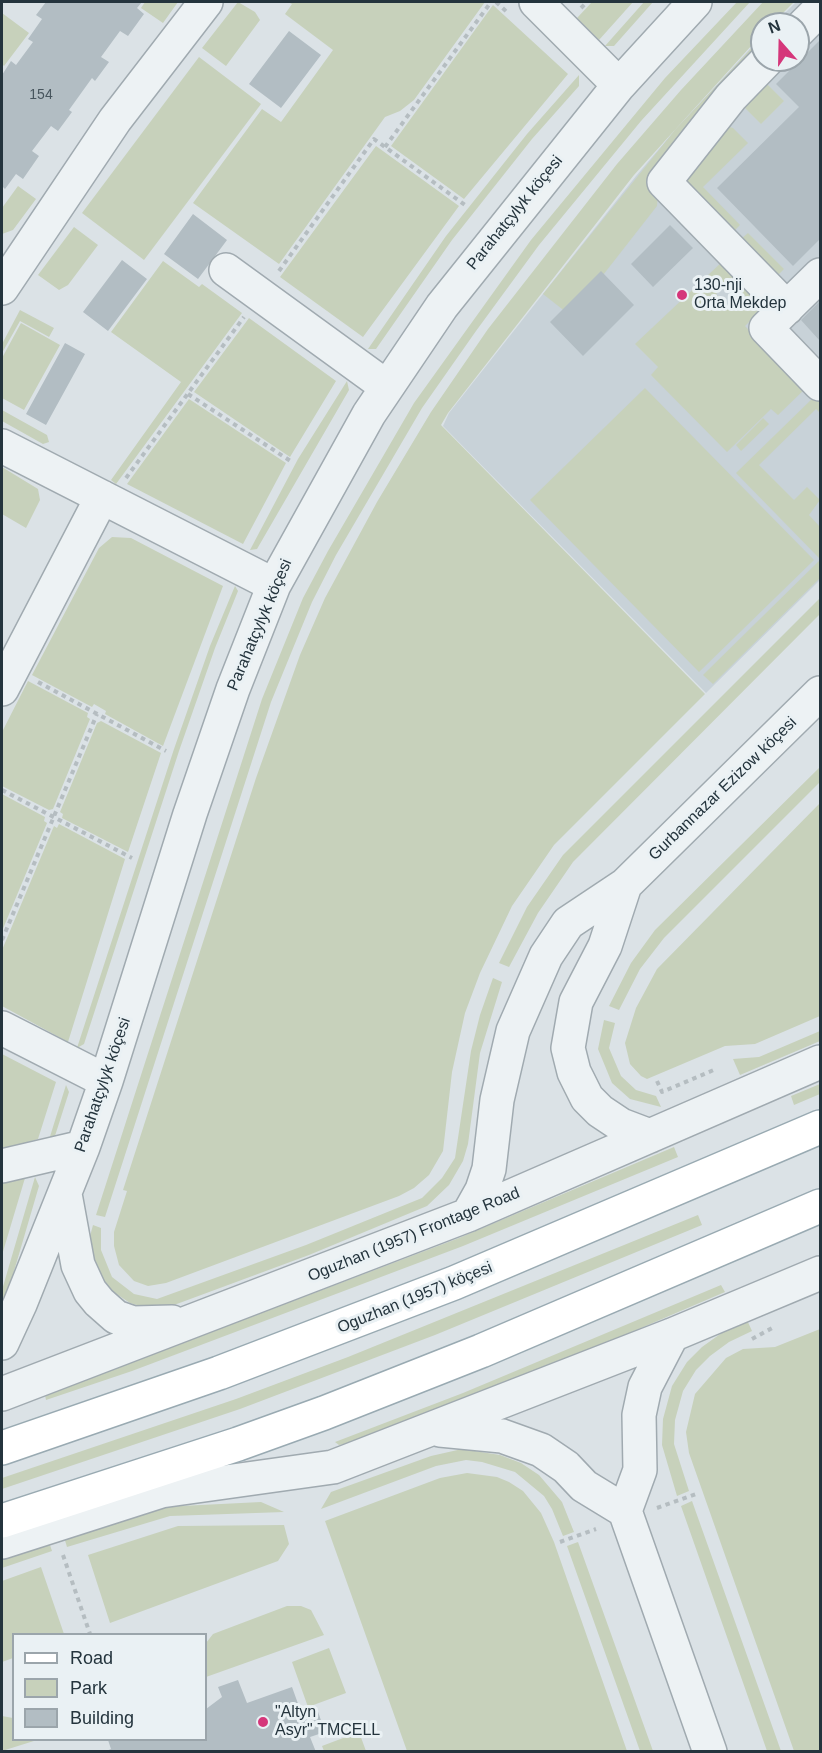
<!DOCTYPE html>
<html>
<head>
<meta charset="utf-8">
<style>
	body { margin:0 }
	#map { position:relative; width:822px; height:1753px; overflow:hidden; background:#dbe2e6; font-family:Helvetica,sans-serif }
	canvas { display:block }
	.frame { position:absolute; inset:0; border:3px solid #24343d; pointer-events:none }
	.legend { position:absolute; left:12px; top:1633px; width:195px; height:108px; box-sizing:border-box; background:#eaf1f4; border:2px solid #9ba5ab; margin:0; padding:8px 10px; list-style:none; font-size:18px; color:#24343d }
	.legend li { display:flex; align-items:center; gap:12px; height:30px }
	.legend b { width:30px; border:2px solid #9ba5ab }
	.north { position:absolute; left:750px; top:12px; width:60px; height:60px; box-sizing:border-box; background:#eaf1f4; border:2px solid #9ba5ab; border-radius:50%; rotate:340deg; font-size:16px; font-weight:700; line-height:24px; text-align:center; color:#24343d }
	.north::after { content:''; display:block; margin:auto; width:21px; height:27px; background:#d5367a; clip-path:polygon(50% 0,100% 100%,50% 72%,0 100%) }
</style>
</head>
<body>
<div id="map">
<canvas width="822" height="1753"></canvas>
<div class="frame"></div>
<ul class="legend">
<li><b style="height:8px;background:#fff"></b>Road</li>
<li><b style="height:16px;background:#c7d1bb"></b>Park</li>
<li><b style="height:16px;background:#b2bdc3"></b>Building</li>
</ul>
<div class="north">N</div>
</div>
<script>
const context = document.querySelector('canvas').getContext('2d');
context.lineJoin = 'round';
function fill(path, color) {
  context.fillStyle = color;
  context.fill(path, 'evenodd');
}
function shape(rows) {
  const path = new Path2D();
  for (const r of rows) {
    path.moveTo(r[0], r[1]);
    for (let i = 2; i < r.length; i += 2) path.lineTo(r[i], r[i + 1]);
  }
  return path;
}
function trace(path, color, width, dash) {
  context.strokeStyle = color;
  context.lineWidth = width;
  context.lineCap = dash ? 'butt' : 'round';
  context.setLineDash(dash || []);
  context.stroke(path);
}
function write(font, color, halo, rows, align = 'center') {
  context.font = font + ' Helvetica,sans-serif';
  context.lineWidth = 6;
  context.setLineDash([]);
  context.textBaseline = 'middle';
  context.strokeStyle = halo;
  context.fillStyle = color;
  for (const [text, x, y, turn = 0] of rows) {
    context.save();
    context.translate(x, y);
    context.rotate((+turn || 0) * Math.PI / 180);
    context.textAlign = isNaN(turn) ? turn : align;
    if (halo) context.strokeText(text, 0, 0);
    context.fillText(text, 0, 0);
    context.restore();
  }
}
fill(shape([
	[796,2,820,2,820,580,706,693,443,426,449,413,636,176,675,130,747,52,762,36,762,60,798,60,798,24,774,24]
]), '#c8d2d8');
fill(shape([
	[145,2,178,2,163,23,141,8],
	[238,2,255,12,260,20,226,66,202,48],
	[288,2,485,2,414,100,400,111,385,117,279,264,193,203,262,109,281,122,333,50,285,14,292,4],
	[592,2,633,2,599,40,577,18],
	[644,2,653,2,614,46,605,46],
	[737,2,750,2,641,121,539,245,476,331,422,408,336,555,312,602,271,702,105,1217,96,1215,262,699,303,598,328,551,414,403,531,240,665,78],
	[763,2,794,2,772,24,762,24,762,34,634,175,448,413,441,425,705,694,554,845,512,906,480,973,465,1013,452,1072,443,1151,429,1175,414,1188,399,1196,166,1283,148,1286,134,1281,119,1265,114,1246,114,1232,127,1191,123,1190,256,778,300,655,325,598,377,502,431,412,488,329,617,164,681,90],
	[493,5,568,74,464,199,391,146],
	[2,13,29,33,4,66,2,64],
	[762,37,762,45,647,180,658,193,657,206,571,316,543,294,675,130],
	[199,57,261,104,144,260,82,213],
	[579,75,579,86,532,139,452,240,376,349,368,349,446,236,527,134],
	[764,81,784,101,761,124,741,104],
	[727,126,733,128,748,143,703,187,740,225,733,232,682,181],
	[376,146,459,206,363,337,280,277],
	[18,186,36,199,13,230,2,234,2,208],
	[74,227,98,245,68,285,59,290,38,275],
	[748,233,784,269,777,276,741,239],
	[163,261,199,287,202,284,242,313,116,484,111,480,181,382,111,332],
	[723,261,742,278,735,285,730,280,716,294,731,309,745,296,740,290,747,284,761,304,759,312,745,326,806,388,778,415,771,409,727,452,651,375,658,367,635,344],
	[20,310,54,328,49,337,20,321,2,353,2,344],
	[249,318,336,381,290,457,194,392],
	[21,323,60,345,24,410,2,398,2,358],
	[347,381,349,390,257,549,250,550,298,459],
	[645,388,814,560,699,672,530,500],
	[815,396,820,402,820,413,816,409,759,465,794,500,807,487,820,500,809,515,820,527,820,559,736,473],
	[189,399,286,463,243,544,127,484],
	[2,410,47,435,49,442,43,444,2,421],
	[763,418,769,424,741,451,736,445],
	[2,467,38,489,40,500,26,528,2,514],
	[112,537,131,538,223,586,163,746,105,714,106,711,94,704,92,707,32,675,99,548],
	[820,560,820,578,713,684,703,675],
	[235,586,238,591,215,648,179,751,84,1044,77,1048,174,749,210,646],
	[820,598,820,614,573,862,538,913,509,967,499,963,527,907,563,855],
	[28,681,88,713,87,717,90,719,53,809,49,810,2,786,2,732],
	[101,721,161,753,128,852,62,818,63,814,60,812,97,723],
	[820,767,820,782,664,938,640,969,619,1010,609,1006,631,963,655,930],
	[2,794,45,817,44,821,47,823,2,931],
	[820,803,820,1016,755,1044,725,1046,647,1079,641,1076,630,1064,625,1043,636,1008,657,969],
	[59,824,125,859,68,1042,2,1006,2,950,54,826,57,828],
	[493,978,502,982,480,1053,468,1144,463,1161,449,1185,427,1206,309,1255,166,1308,147,1308,130,1303,112,1291,104,1282,93,1262,89,1240,93,1225,101,1228,101,1250,112,1277,134,1294,157,1299,306,1245,422,1198,442,1178,455,1158,471,1051,480,1015],
	[604,1020,615,1023,609,1048,621,1076,636,1090,656,1096,661,1107,630,1099,612,1083,598,1049],
	[820,1031,820,1041,740,1075,733,1059,759,1057],
	[2,1054,56,1082,38,1139,2,1150],
	[820,1084,820,1094,794,1105,791,1096],
	[66,1085,69,1092,54,1139,48,1143],
	[674,1147,678,1157,463,1246,132,1371,46,1400,45,1395,459,1238],
	[20,1175,25,1178,2,1255,2,1179],
	[35,1177,39,1186,2,1312,2,1290],
	[698,1215,702,1225,435,1335,240,1409,2,1489,2,1478,236,1399,348,1357],
	[721,1285,725,1292,585,1352,352,1443,339,1445,335,1442,463,1393],
	[747,1320,752,1331,729,1342,710,1356,696,1370,683,1391,675,1420,674,1444,689,1491,677,1496,662,1445,663,1419,672,1386,687,1362,702,1347,723,1332],
	[820,1329,820,1751,794,1751,689,1453,686,1432,695,1394,726,1358,743,1349,775,1347],
	[462,1449,500,1455,521,1463,539,1475,562,1502,574,1532,563,1536,552,1509,544,1496,515,1472,482,1462,466,1460,436,1466,321,1509,331,1492,431,1456],
	[467,1473,497,1477,509,1482,523,1491,541,1513,554,1542,627,1751,407,1751,325,1521,440,1478],
	[692,1501,781,1751,767,1751,681,1506],
	[261,1502,284,1512,170,1516,67,1547,64,1537,161,1507],
	[284,1525,289,1544,278,1561,110,1623,88,1555,178,1526],
	[49,1542,52,1551,2,1568,2,1556],
	[578,1542,653,1751,640,1751,567,1546],
	[41,1567,64,1634,14,1634,13,1658,2,1662,2,1581],
	[287,1606,301,1606,311,1610,324,1635,206,1677,206,1643,213,1634],
	[329,1648,346,1693,308,1707,292,1662],
	[2,1716,13,1718,14,1740,37,1740,2,1751],
	[359,1732,366,1751,324,1751,322,1746]
]), '#c7d1bb');
fill(shape([
	[46,2,142,2,137,8,144,14,128,36,120,31,101,57,109,62,95,81,92,78,69,110,72,112,58,131,51,126,32,151,39,156,23,179,16,174,5,189,2,186,2,75,11,61,16,65,33,42,28,39,42,19,36,15],
	[289,31,321,55,281,108,249,84],
	[820,40,820,239,793,266,717,188,799,107,776,84],
	[193,214,227,240,198,279,164,254],
	[670,225,693,248,653,287,631,264],
	[122,260,147,279,108,331,83,312],
	[601,271,634,305,583,356,550,322],
	[820,301,820,341,801,320],
	[65,343,85,354,46,425,26,414],
	[238,1680,247,1703,292,1687,301,1712,316,1706,325,1732,310,1737,316,1752,104,1752,111,1749,108,1740,206,1740,206,1709,222,1697,218,1687]
]), '#b2bdc3');
const minor = shape([
	[536,2,619,85],
	[798,31,820,9],
	[767,60,731,97,664,182,787,308],
	[226,270,387,387],
	[820,275,766,328,820,384],
	[2,288,115,120,206,2],
	[2,446,274,585],
	[2,689,102,497],
	[625,885,605,946,576,1002,568,1048,574,1072,587,1098,600,1111,621,1125,650,1136],
	[2,1028,106,1081],
	[2,1166,83,1147],
	[65,1194,78,1265,90,1291,99,1302,116,1317,133,1323,172,1322],
	[468,1215,482,1190,489,1169,497,1100,513,1031,546,956,568,923,625,885,820,693],
	[672,1335,645,1387,639,1415,640,1470,625,1511,710,1752],
	[2,1343,20,1304,83,1147,106,1081,190,814,233,689,274,585,369,414,442,306,619,85,695,2],
	[2,1394,468,1215,820,1062],
	[440,1430,502,1436,541,1450,566,1467,584,1486,625,1511],
	[2,1542,161,1491,333,1467,672,1335,820,1273]
]);
const major = shape([
	[2,1448,219,1373,454,1283,820,1127],
	[2,1521,238,1444,324,1413,481,1351,820,1206]
]);
trace(minor, '#a0aab0', 36);
trace(major, '#99aab2', 36);
trace(shape([
	[496,2,508,13],
	[581,8,587,2],
	[385,147,491,2],
	[279,271,374,139,465,205],
	[188,394,292,462],
	[126,478,244,317],
	[38,682,166,751],
	[2,790,132,858],
	[2,940,97,714],
	[657,1081,662,1092,716,1069],
	[752,1339,774,1327],
	[657,1508,696,1494],
	[560,1542,596,1529],
	[63,1555,90,1634]
]), '#b5bdc1', 4, [4.5, 4.5]);
trace(minor, '#edf2f4', 33);
trace(major, '#fff', 33);
for (const [x, y, r, color] of [
	[682,295,6,"#d5367a"],
	[263,1722,6,"#d5367a"]
]) {
  const dot = new Path2D();
  dot.arc(x, y, r, 0, 2 * Math.PI);
  context.fillStyle = color;
  context.fill(dot);
  trace(dot, '#eaf1f4', 2);
}
write('14px', '#48565e', null, [
	["154",41,95]
]);
write('16px', '#24343d', '#eaf1f4', [
	["Parahatçylyk köçesi",515,213,-51],
	["Parahatçylyk köçesi",260,625,-67],
	["Gurbannazar Ezizow köçesi",723,789,-44],
	["Parahatçylyk köçesi",103,1085,-71],
	["Oguzhan (1957) Frontage Road",414,1235,-22],
	["Oguzhan (1957) köçesi",415,1298,-22]
]);
write('16px', '#24343d', '#eaf1f4', [
	["130-nji",694,286],
	["Orta Mekdep",694,304],
	["\"Altyn",275,1713],
	["Asyr\" TMCELL",275,1731]
], 'left');
</script>
</body>
</html>
